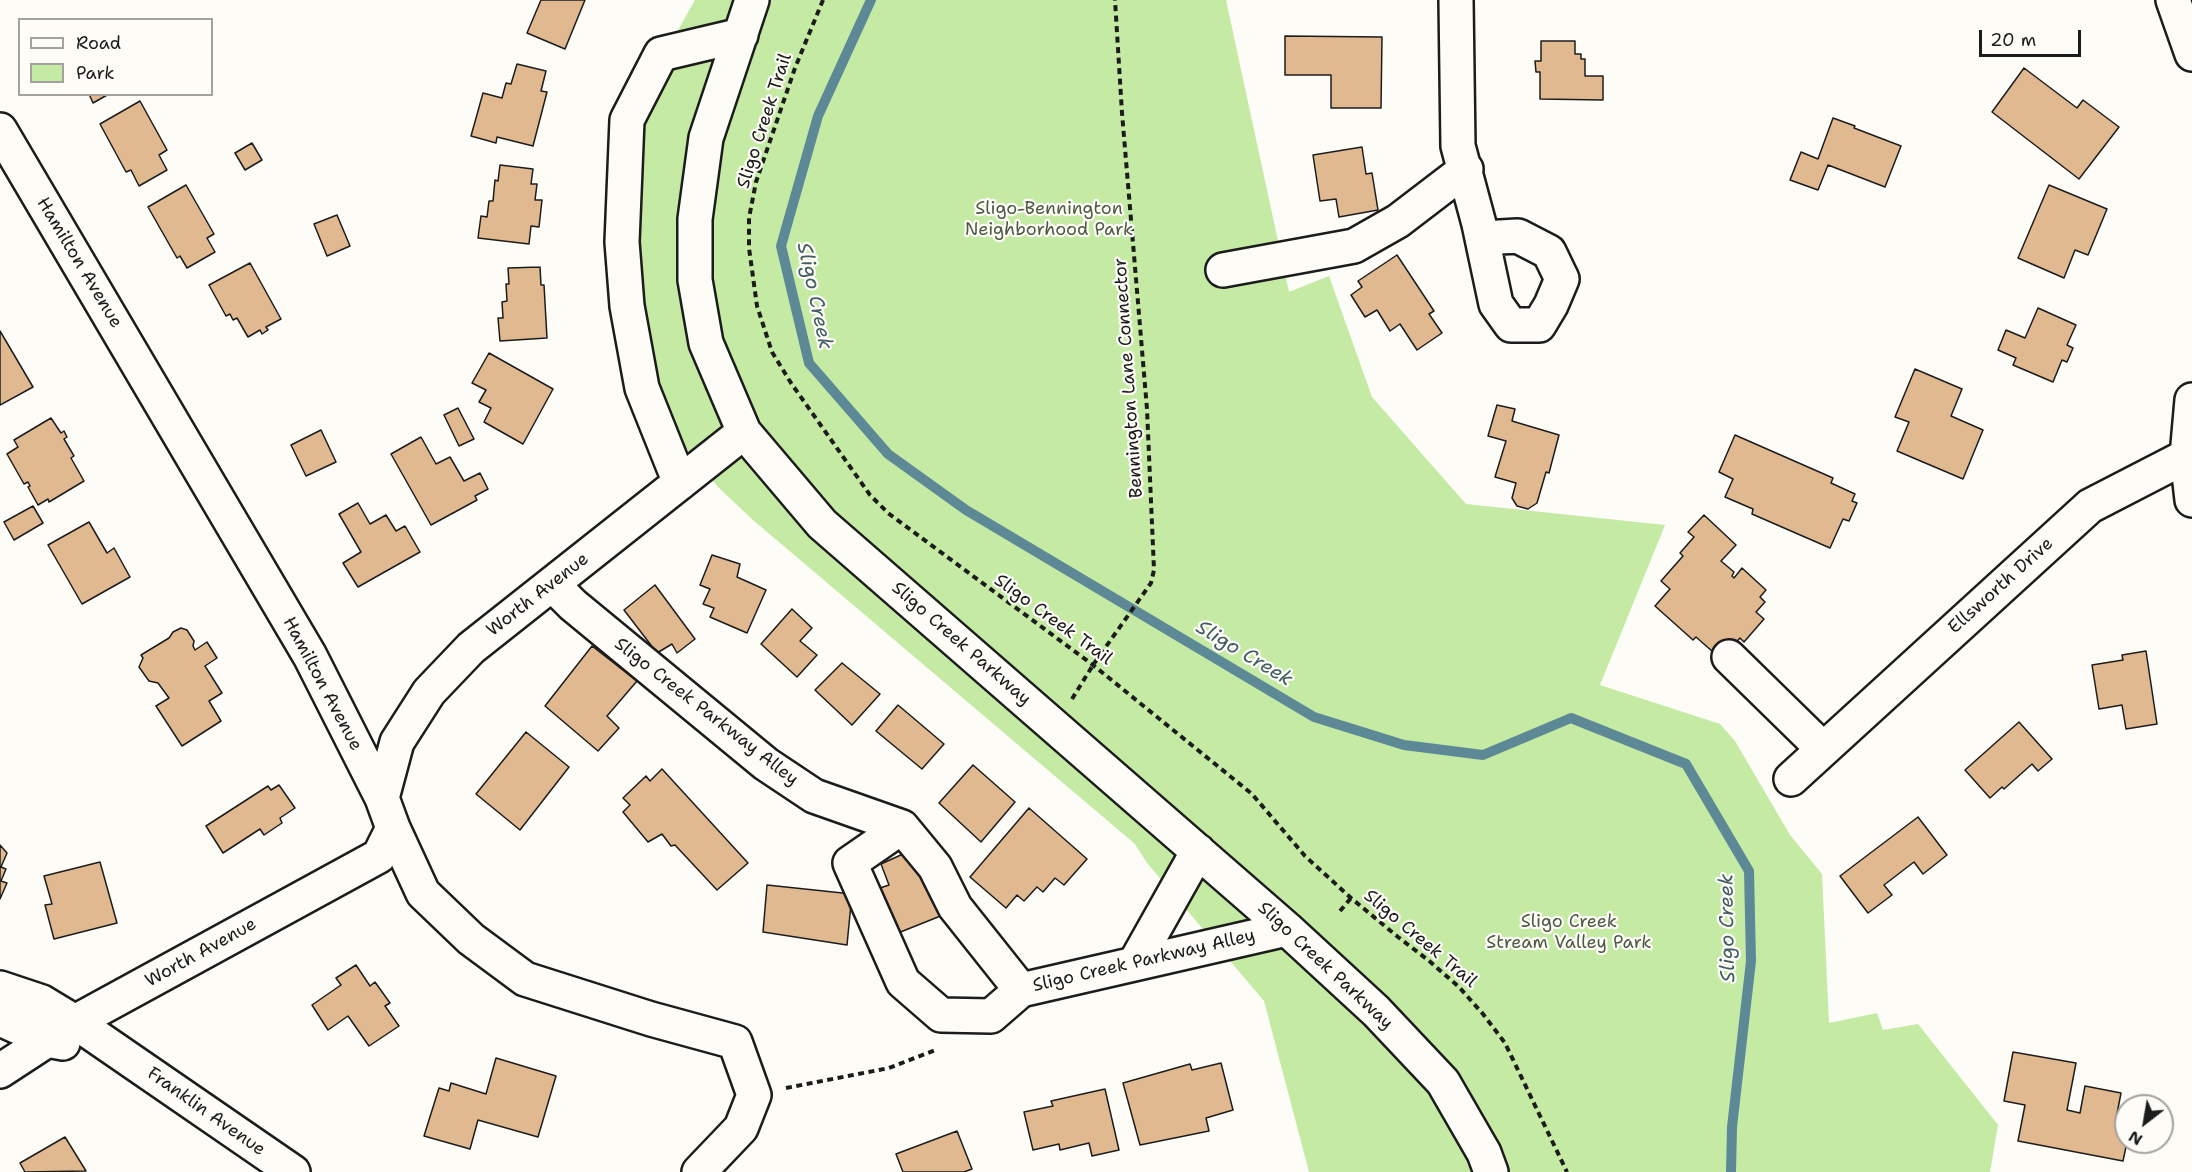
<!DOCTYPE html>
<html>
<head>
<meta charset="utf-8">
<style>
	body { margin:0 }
	#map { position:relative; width:2192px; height:1172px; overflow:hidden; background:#fdfcf7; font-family:"Shantell Sans",sans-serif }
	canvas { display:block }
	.legend { position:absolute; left:18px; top:18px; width:195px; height:78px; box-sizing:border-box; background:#fdfcf7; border:2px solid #a3a29f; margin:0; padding:8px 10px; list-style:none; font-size:18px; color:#1c1c1c }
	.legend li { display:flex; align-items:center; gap:12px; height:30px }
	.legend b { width:30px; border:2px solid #a3a29f }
	.north { position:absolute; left:2114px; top:1094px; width:60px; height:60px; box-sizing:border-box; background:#fdfcf7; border:2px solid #a3a29f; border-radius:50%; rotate:211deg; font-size:16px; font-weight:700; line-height:24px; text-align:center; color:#1c1c1c }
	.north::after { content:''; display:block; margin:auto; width:21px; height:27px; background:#1c1c1c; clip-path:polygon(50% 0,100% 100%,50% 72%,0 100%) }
	.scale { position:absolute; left:1979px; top:30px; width:102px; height:27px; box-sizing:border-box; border:3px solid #1c1c1c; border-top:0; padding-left:8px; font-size:18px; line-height:21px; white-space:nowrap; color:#1c1c1c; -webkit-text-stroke:4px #fdfcf7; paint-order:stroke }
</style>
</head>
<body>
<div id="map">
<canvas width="2192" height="1172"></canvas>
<ul class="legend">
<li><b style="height:8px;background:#fdfcf7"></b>Road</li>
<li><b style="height:16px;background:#c4eaa4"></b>Park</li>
</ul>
<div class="north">N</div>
<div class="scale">20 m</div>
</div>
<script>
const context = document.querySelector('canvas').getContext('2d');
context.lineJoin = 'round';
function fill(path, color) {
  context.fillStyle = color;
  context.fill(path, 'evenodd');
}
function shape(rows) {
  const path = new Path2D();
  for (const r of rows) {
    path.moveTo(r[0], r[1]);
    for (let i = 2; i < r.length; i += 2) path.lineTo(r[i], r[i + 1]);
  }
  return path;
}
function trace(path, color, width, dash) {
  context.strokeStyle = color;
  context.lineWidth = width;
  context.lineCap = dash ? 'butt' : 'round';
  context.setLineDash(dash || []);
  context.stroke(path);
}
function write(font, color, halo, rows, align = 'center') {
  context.font = font + ' "Shantell Sans",sans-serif';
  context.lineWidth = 4.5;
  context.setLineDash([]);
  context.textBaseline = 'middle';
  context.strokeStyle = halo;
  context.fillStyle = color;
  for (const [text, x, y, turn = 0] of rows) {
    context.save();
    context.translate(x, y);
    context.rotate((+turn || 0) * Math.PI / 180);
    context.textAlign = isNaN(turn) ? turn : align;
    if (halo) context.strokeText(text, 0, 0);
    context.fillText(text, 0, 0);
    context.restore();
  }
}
fill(shape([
	[695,0,1226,0,1289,292,1329,276,1372,397,1466,504,1665,525,1600,685,1720,724,1735,741,1790,835,1822,874,1829,1023,1877,1013,1883,1030,1918,1024,1998,1125,1990,1172,1309,1172,1264,1001,1147,863,1135,844,753,520,718,487,682,443,651,395,623,189,642,116,669,46]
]), '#c4eaa4');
trace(shape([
	[871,0,818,116,781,246,809,363,888,454,966,510,1314,717,1404,745,1483,755,1571,718,1686,764,1749,871,1751,961,1732,1127,1731,1172]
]), '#5d8996', 10);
const building = shape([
	[541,0,585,0,565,49,527,33,541,0],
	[1285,36,1382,37,1381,108,1331,108,1331,75,1285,75,1285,36],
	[1541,41,1575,41,1575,54,1581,54,1581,59,1585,59,1585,76,1603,76,1603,100,1540,99,1540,72,1536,72,1535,61,1541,61,1541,41],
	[517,64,546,71,541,91,547,92,533,146,497,137,496,143,471,136,483,93,502,98,506,83,511,84,517,64],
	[2024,68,2077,108,2083,100,2119,127,2079,179,1992,112,2024,68],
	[89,94,109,94,93,103,89,94],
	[140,101,167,150,159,155,167,170,139,186,131,170,126,172,100,124,140,101],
	[1833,118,1855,126,1854,128,1901,146,1885,187,1828,165,1818,190,1790,180,1801,152,1818,159,1833,118],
	[252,143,262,160,245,170,235,153,252,143],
	[1362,147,1366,174,1372,173,1378,210,1339,217,1336,199,1320,201,1313,155,1362,147],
	[500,165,533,169,531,184,537,184,535,200,542,200,539,227,531,226,529,244,478,238,481,216,487,217,489,201,493,201,495,180,498,181,500,165],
	[186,185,214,234,207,238,215,252,187,268,180,256,177,258,148,207,186,185],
	[2049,185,2107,209,2088,255,2075,250,2064,278,2018,258,2049,185],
	[337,215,350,246,327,256,314,224,337,215],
	[1397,255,1434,311,1429,314,1442,333,1417,350,1400,324,1390,331,1377,310,1365,317,1351,295,1362,287,1358,281,1397,255],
	[250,263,281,319,266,327,268,330,262,334,260,330,248,337,237,318,233,320,230,314,226,316,209,285,250,263],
	[540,267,541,285,544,285,547,338,500,341,498,318,503,318,502,302,507,301,506,284,509,284,508,268,540,267],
	[2038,308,2076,325,2067,345,2073,348,2067,362,2062,360,2053,382,2013,365,2016,358,1998,350,2006,330,2025,338,2038,308],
	[0,331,33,387,0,405,0,331],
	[489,353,553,389,523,444,484,422,491,408,479,402,486,390,472,383,489,353],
	[1915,369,1962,389,1951,416,1983,430,1963,479,1897,451,1909,422,1895,417,1915,369],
	[1497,405,1515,409,1512,421,1559,435,1549,473,1546,472,1537,503,1528,509,1517,506,1512,498,1516,483,1495,477,1506,441,1488,436,1497,405],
	[458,408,474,439,459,446,444,415,458,408],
	[51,418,61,433,64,431,67,437,64,439,74,456,71,458,84,481,49,502,48,499,38,505,28,487,30,486,28,482,24,484,7,454,18,447,14,440,51,418],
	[321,430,336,462,306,476,291,445,321,430],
	[1735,435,1833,478,1831,483,1855,494,1852,501,1857,503,1849,521,1843,519,1830,548,1752,514,1753,509,1725,497,1733,479,1719,472,1735,435],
	[421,437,436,464,450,457,464,481,480,473,488,489,475,496,477,500,431,525,391,454,421,437],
	[358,503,370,524,386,515,396,531,405,526,420,552,358,587,343,563,361,552,339,514,358,503],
	[33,506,43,523,14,540,4,522,33,506],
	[1704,515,1736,545,1721,561,1734,572,1732,576,1734,578,1742,568,1766,590,1760,597,1765,602,1756,612,1764,619,1744,642,1740,638,1721,659,1696,637,1693,640,1655,606,1670,589,1661,581,1683,556,1680,553,1694,537,1688,532,1704,515],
	[89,522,107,553,114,548,130,577,82,604,48,545,89,522],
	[712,555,740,564,737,577,766,590,747,633,710,617,714,608,703,604,710,589,700,585,712,555],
	[655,585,695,639,677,653,672,644,657,653,624,610,655,585],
	[792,609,812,628,800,641,817,655,797,677,761,644,792,609],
	[181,628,187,630,194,641,193,646,195,650,207,642,217,658,205,666,222,693,209,701,221,721,182,746,156,706,169,698,158,683,149,681,139,667,143,658,141,655,169,638,173,632,181,628],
	[592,646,637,681,607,716,619,728,598,751,545,706,592,646],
	[2146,651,2157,724,2126,729,2122,705,2099,709,2092,665,2123,660,2122,655,2146,651],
	[842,663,880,694,852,725,815,690,842,663],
	[898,705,944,744,922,769,876,731,898,705],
	[2019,722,2052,759,2038,771,2032,764,2004,789,2002,787,1990,798,1965,770,2019,722],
	[526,732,569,767,520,830,476,794,526,732],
	[973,765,1015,802,981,842,939,803,973,765],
	[662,769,748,863,717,890,675,845,671,846,662,834,648,842,623,812,630,805,623,798,646,776,650,781,662,769],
	[279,785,295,808,280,818,282,823,264,835,260,829,223,853,206,826,268,786,271,790,279,785],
	[1029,808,1087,859,1064,885,1055,878,1043,892,1037,887,1024,901,1017,895,1006,908,970,877,1029,808],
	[1918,817,1947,855,1923,874,1914,862,1884,885,1892,895,1868,913,1840,876,1918,817],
	[0,845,7,853,1,867,6,869,1,881,7,883,0,899,0,845],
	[914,849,943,915,893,935,874,890,889,885,881,864,914,849],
	[100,862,117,923,54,939,45,905,52,904,44,876,100,862],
	[767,885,852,894,847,945,763,932,767,885],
	[356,965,370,986,375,982,390,1003,385,1006,399,1026,369,1046,348,1016,328,1030,312,1005,341,985,336,978,356,965],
	[2013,1052,2076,1063,2067,1110,2080,1113,2085,1086,2121,1093,2116,1119,2126,1121,2127,1142,2123,1161,2018,1141,2025,1105,2004,1101,2013,1052],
	[496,1058,556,1076,538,1137,478,1120,470,1149,424,1136,439,1088,449,1091,451,1083,486,1094,496,1058],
	[1221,1063,1233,1110,1206,1118,1209,1131,1140,1145,1123,1083,1190,1064,1192,1070,1221,1063],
	[1105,1089,1119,1150,1092,1156,1089,1143,1060,1150,1059,1144,1033,1150,1024,1112,1053,1106,1051,1101,1105,1089],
	[957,1131,972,1169,964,1172,903,1172,896,1154,957,1131],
	[65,1137,86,1171,25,1172,20,1163,65,1137]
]);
fill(building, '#e1b991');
trace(building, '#1c1c1c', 1.5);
const minor = shape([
	[752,0,706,138,695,219,695,280,706,343,744,432,822,524,1287,929,1376,1011,1443,1082,1484,1153,1491,1172],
	[1456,0,1458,146,1479,224,1496,304,1511,325,1539,325,1551,305,1562,279,1549,252,1518,236,1482,238],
	[2173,0,2192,54],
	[0,130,310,656,382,798,393,828,423,893,471,939,525,979,651,1019,735,1042,754,1095,741,1128,699,1172],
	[1223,270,1354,246,1398,221,1466,169],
	[2192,400,2187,456,2192,500],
	[680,483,642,388,627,306,622,242,627,120,661,54,741,35],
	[552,584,573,605,766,764,814,796,902,827,935,867,955,907,1021,990,1287,929],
	[1729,657,1823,749],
	[1791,779,2090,506,2187,456],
	[382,798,397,742,429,692,471,648,744,432],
	[902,827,850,863,903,982,941,1015,991,1016,1021,990],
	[1135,963,1198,851],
	[0,988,42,1002,75,1022,293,1172],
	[0,1019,47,1040,63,1043],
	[0,1071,75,1022,379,856,393,828]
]);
trace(minor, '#1c1c1c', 38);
trace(shape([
	[823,0,795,68,756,182,749,218,749,248,757,306,772,352,791,383,870,495,888,513,1093,665,1252,794,1305,856,1351,898,1398,937,1428,960,1459,987,1483,1014,1505,1043,1567,1172],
	[1072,699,1093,665,1151,583,1154,570,1147,409,1122,113,1115,0],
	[1340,911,1351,898],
	[786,1088,889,1068,938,1049]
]), '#1c1c1c', 4, [6, 4.5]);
trace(minor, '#fdfcf7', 33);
write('18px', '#1c1c1c', '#fdfcf7', [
	["Sligo Creek Trail",765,121,-72],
	["Hamilton Avenue",79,263,59],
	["Bennington Lane Connector",1129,378,-94],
	["Ellsworth Drive",2001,586,-42],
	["Worth Avenue",538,595,-38],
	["Sligo Creek Trail",1053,620,36],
	["Sligo Creek Parkway",961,644,41],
	["Hamilton Avenue",322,684,62],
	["Sligo Creek Parkway Alley",706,712,38],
	["Sligo Creek Trail",1420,939,40],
	["Worth Avenue",201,953,-29],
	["Sligo Creek Parkway Alley",1144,961,-13],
	["Sligo Creek Parkway",1325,966,43],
	["Franklin Avenue",206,1112,35]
]);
write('18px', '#4e5a45', '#fdfcf7', [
	["Sligo-Bennington",1049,209],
	["Neighborhood Park",1049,230],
	["Sligo Creek",1569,922],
	["Stream Valley Park",1569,943]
]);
write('italic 20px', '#425c63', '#fdfcf7', [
	["Sligo Creek",814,296,78],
	["Sligo Creek",1244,654,31],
	["Sligo Creek",1728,928,-91]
]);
</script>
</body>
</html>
